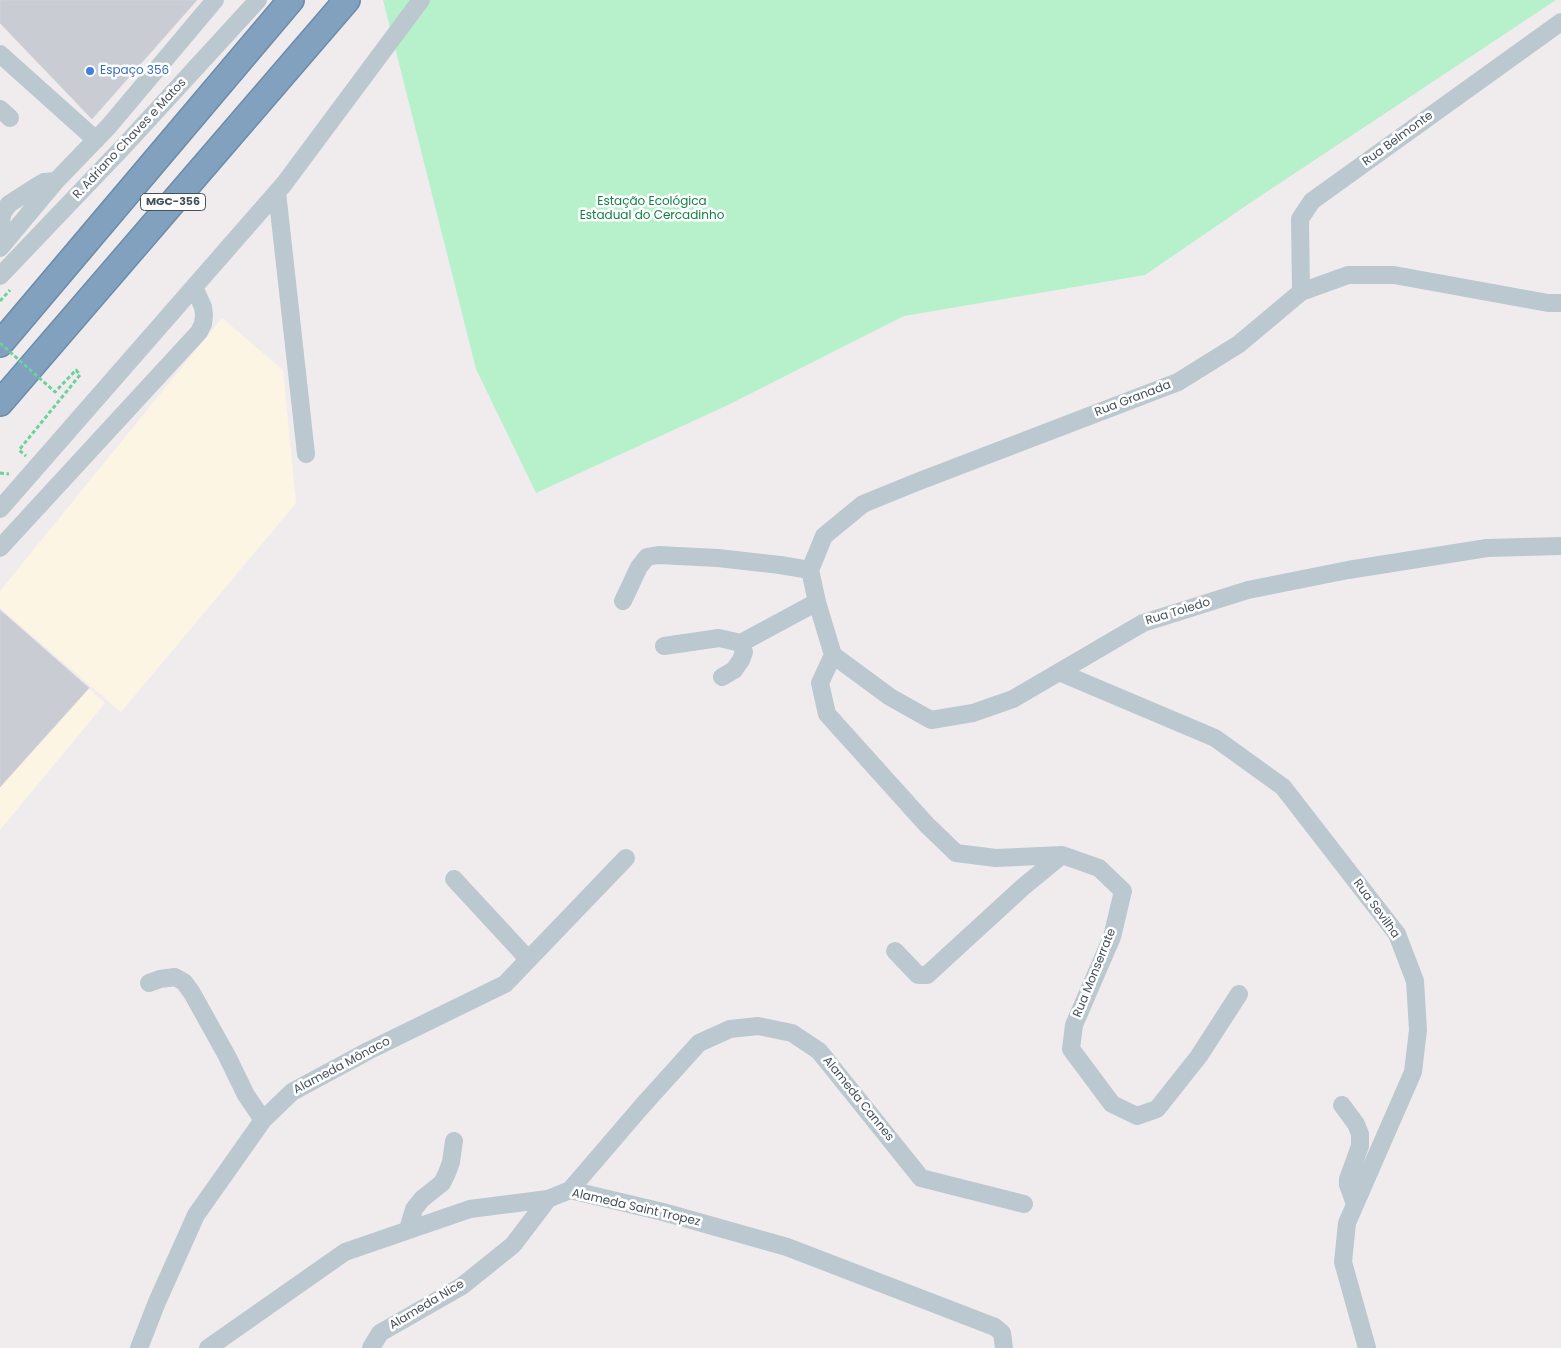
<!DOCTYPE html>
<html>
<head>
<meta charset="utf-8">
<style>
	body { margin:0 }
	canvas { display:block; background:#f0eced }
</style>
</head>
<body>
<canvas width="1561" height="1348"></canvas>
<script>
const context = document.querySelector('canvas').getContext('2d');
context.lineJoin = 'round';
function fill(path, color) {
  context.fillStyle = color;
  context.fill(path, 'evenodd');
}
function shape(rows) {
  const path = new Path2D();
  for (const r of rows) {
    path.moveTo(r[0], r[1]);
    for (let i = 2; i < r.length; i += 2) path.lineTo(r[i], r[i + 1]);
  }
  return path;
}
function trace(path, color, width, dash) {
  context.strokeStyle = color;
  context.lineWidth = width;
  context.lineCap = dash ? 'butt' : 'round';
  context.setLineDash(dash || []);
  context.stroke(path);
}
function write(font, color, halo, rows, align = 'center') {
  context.font = font + ' Poppins,sans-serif';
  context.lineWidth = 5;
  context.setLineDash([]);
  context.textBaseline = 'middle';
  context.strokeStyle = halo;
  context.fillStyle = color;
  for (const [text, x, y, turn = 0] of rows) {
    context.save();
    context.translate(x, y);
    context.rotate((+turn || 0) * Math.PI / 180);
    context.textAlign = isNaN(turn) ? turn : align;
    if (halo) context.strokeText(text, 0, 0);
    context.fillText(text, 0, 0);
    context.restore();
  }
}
fill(shape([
	[222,318,283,370,296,503,121,712,0,608,0,591],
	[0,610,105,703,0,830]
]), '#fdf5e4');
fill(shape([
	[383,0,1556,0,1250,203,1145,275,904,316,726,406,536,493,476,369]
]), '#b7f1cc');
const building = shape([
	[0,0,197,0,92,119,0,23,0,0],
	[0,610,89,688,0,787,0,610]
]);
fill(building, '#c9ccd2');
trace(building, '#d0d3d9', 1);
const highway = shape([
	[0,344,291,0],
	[0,403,347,0]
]);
trace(highway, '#6c8cab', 28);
trace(shape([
	[0,301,10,290],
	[0,473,9,474]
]), '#6dd19d', 3, [4, 2.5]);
trace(shape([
	[0,54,96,140],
	[0,109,10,118],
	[277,192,306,454],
	[6,241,2,232,1,220,3,212,9,204,37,186,44,182,56,181],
	[0,248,56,181,109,126,215,0],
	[0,276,125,145,258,0],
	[1301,292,1300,219,1312,201,1561,22],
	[0,509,284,184,421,0],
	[0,548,199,332,203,324,204,315,203,307,194,287],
	[623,601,639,567,647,557,658,555,718,558,780,565,810,570],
	[741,643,817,602],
	[664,646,719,638,741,643,744,652,741,660,734,670,722,677],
	[833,655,817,602,810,570,824,536,863,504,917,482,1178,382,1239,344,1301,292,1348,275,1394,275,1548,303,1561,303],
	[833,655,820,683,827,714,926,824,956,853,996,858,1062,855,1099,868,1123,891,1112,937,1074,1025,1071,1049,1112,1104,1137,1116,1157,1109,1199,1056,1239,994],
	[833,655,890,697,931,720,973,713,1013,699,1143,623,1248,590,1348,570,1487,548,1561,546],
	[1059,672,1215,738,1283,787,1397,934,1415,981,1418,1030,1413,1072,1347,1223,1343,1262,1367,1348],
	[454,879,528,959],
	[895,951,918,975,927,975,1023,887,1062,855],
	[149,983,160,979,175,977,184,982,192,993,227,1056,246,1095,263,1120],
	[1342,1105,1356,1124,1360,1134,1360,1146,1348,1179,1348,1185,1355,1204],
	[570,1190,643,1105,699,1043,730,1029,758,1026,792,1033,819,1051,921,1178,1024,1204],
	[408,1229,414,1209,422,1199,442,1183,447,1173,451,1162,454,1141],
	[139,1348,157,1302,196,1215,263,1120,292,1092,368,1051,505,984,626,858],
	[208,1348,345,1252,470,1209,548,1199,570,1190,663,1212,787,1247,995,1327,1002,1333,1004,1348],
	[371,1348,380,1333,462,1286,513,1245,548,1199]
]), '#bcc8d0', 18);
trace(highway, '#81a1bf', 25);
trace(shape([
	[0,343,55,392,76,370,80,375,19,450,26,456]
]), '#6dd19d', 3, [4, 2.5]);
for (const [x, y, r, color] of [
	[90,71,5,"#3f7fe0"]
]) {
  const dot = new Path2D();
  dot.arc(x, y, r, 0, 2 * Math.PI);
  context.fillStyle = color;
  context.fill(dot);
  trace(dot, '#fff', 2);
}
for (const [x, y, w] of [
	[173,202,65]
]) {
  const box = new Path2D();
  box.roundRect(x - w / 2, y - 8.5, w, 17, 4);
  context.fillStyle = '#fff';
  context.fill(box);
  trace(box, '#44515b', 1);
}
write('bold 11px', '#44515b', null, [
	["MGC-356",173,202]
]);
write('12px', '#366cbe', '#fff', [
	["Espaço 356",100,71]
], 'left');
write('12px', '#44515b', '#fff', [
	["R. Adriano Chaves e Matos",130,139,-47],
	["Rua Belmonte",1398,139,-36],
	["Rua Granada",1133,399,-21],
	["Rua Toledo",1178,612,-17],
	["Rua Sevilha",1376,909,54],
	["Rua Monserrate",1095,973,-68],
	["Alameda Mônaco",342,1066,-28],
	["Alameda Cannes",858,1099,51],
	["Alameda Saint Tropez",636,1208,13],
	["Alameda Nice",427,1305,-31]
]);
write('12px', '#118046', '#fff', [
	["Estação Ecológica",652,202],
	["Estadual do Cercadinho",652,216]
]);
</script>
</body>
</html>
